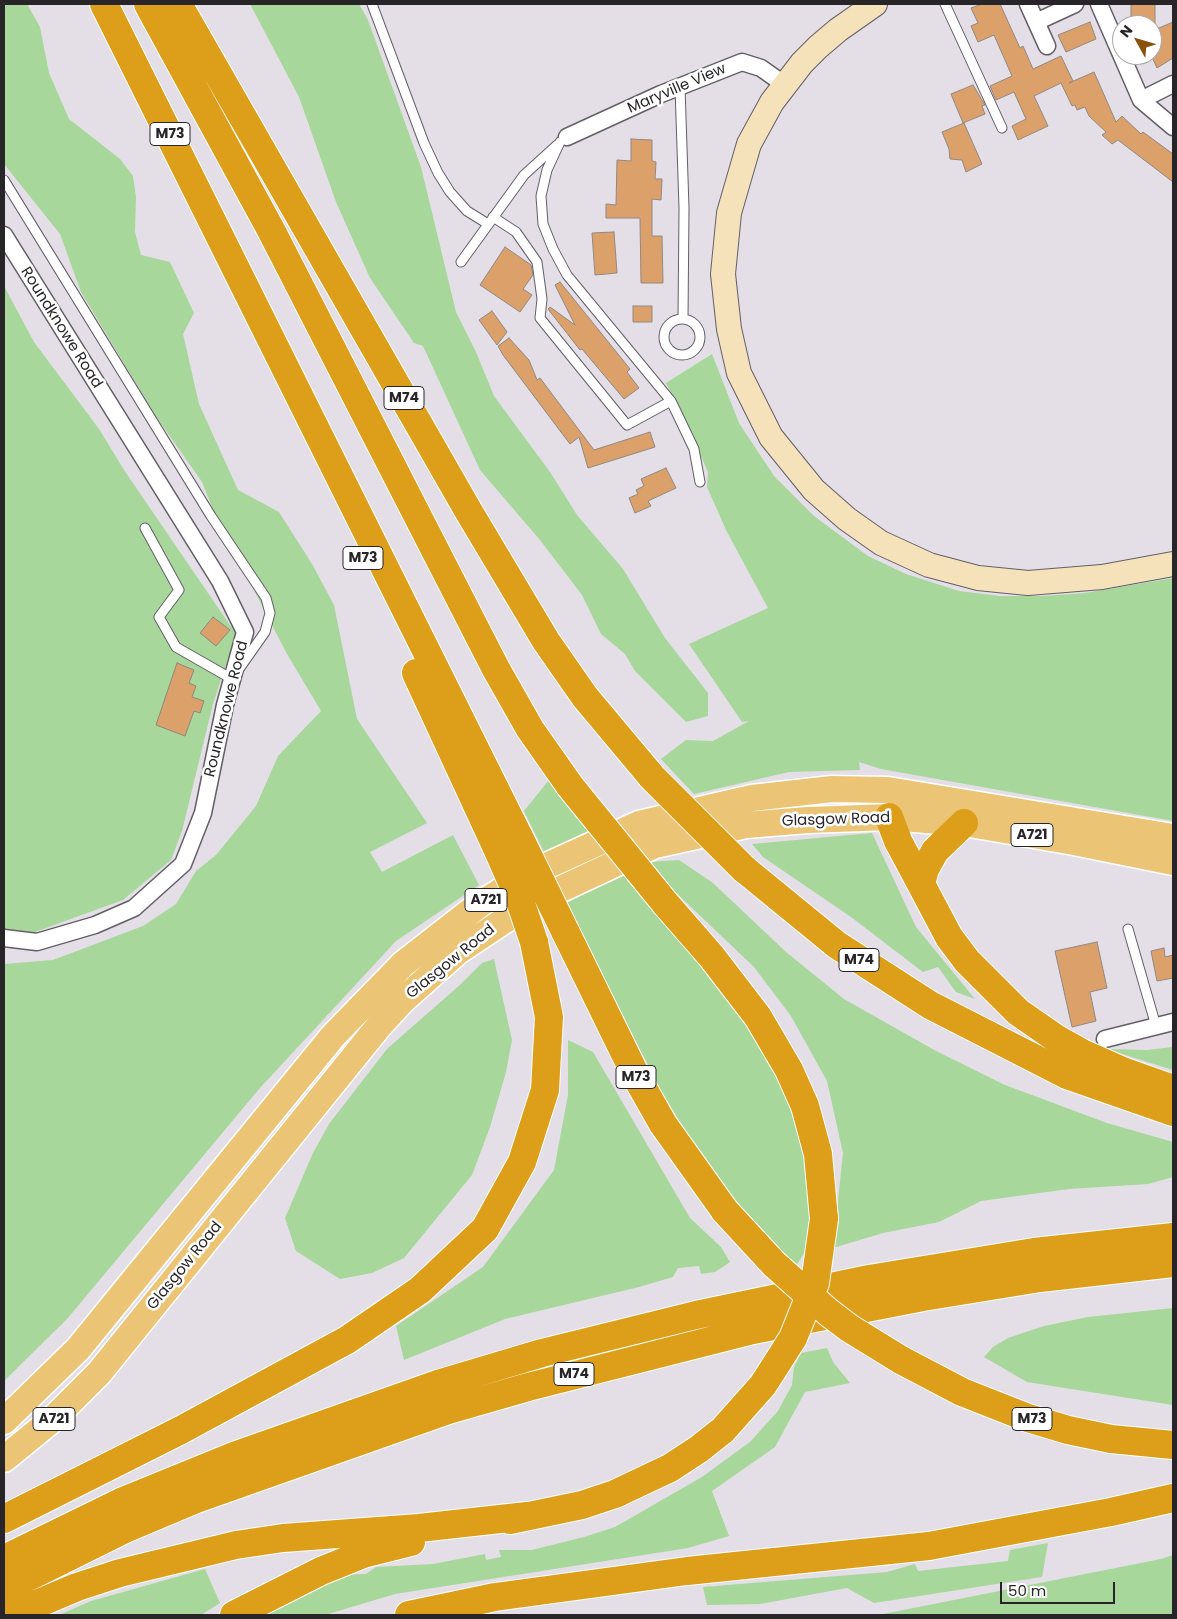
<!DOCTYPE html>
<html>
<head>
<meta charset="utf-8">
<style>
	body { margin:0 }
	#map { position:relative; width:1177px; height:1619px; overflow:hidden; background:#e4dee7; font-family:Poppins,sans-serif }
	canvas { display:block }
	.frame { position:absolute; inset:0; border:5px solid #272528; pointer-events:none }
	.north { position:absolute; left:1112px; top:15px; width:50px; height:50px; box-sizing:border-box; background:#fff; border:1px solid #a9a8a9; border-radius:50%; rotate:309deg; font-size:14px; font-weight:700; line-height:20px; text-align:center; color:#272528 }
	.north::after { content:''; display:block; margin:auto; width:18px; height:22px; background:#8b510b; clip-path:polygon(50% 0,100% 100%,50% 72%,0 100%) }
	.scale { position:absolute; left:1000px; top:1582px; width:115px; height:22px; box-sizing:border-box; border:2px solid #272528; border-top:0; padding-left:6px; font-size:15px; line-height:18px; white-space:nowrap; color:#272528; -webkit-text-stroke:4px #fff; paint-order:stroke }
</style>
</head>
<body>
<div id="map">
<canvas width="1177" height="1619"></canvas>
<div class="frame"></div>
<div class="north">N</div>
<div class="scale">50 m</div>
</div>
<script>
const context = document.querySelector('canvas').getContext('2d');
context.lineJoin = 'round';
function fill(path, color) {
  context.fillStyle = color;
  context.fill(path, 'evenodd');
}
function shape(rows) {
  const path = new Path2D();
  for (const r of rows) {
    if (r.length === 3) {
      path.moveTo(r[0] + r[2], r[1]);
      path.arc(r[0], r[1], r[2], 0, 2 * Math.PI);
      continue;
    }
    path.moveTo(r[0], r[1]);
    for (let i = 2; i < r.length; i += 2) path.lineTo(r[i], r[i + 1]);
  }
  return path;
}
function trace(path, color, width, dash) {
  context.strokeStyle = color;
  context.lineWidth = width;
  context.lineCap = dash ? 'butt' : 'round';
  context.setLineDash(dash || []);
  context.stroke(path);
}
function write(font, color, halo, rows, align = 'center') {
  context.font = font + ' Poppins,sans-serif';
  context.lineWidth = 5;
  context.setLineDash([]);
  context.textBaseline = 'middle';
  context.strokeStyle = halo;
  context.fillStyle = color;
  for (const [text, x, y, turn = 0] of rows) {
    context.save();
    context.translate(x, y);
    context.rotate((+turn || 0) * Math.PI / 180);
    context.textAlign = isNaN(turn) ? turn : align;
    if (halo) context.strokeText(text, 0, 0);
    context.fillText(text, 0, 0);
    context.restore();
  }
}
fill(shape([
	[4,4,27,4,40,27,49,73,69,119,120,159,133,176,136,197,135,232,141,255,170,262,194,313,183,334,199,404,238,490,279,512,312,564,334,605,357,719,427,823,370,852,382,872,453,835,479,885,396,941,259,1089,67,1319,4,1381,4,964,53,960,143,926,176,904,196,871,216,855,256,806,278,756,321,711,287,654,241,565,227,545,202,482,155,415,81,292,60,234,4,164],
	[250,4,359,4,368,20,421,167,456,312,476,352,494,396,550,472,577,515,623,569,665,638,708,693,708,716,686,722,635,671,625,654,601,634,582,595,540,540,480,470,423,346,414,343,370,278,336,202,299,97],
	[4,286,34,342,99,429,124,470,236,634,213,704,182,831,171,860,123,900,35,932,4,929],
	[712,354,739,423,774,476,814,516,868,556,906,574,959,591,1000,596,1044,596,1085,593,1173,578,1173,821,881,769,859,762,860,770,789,772,694,794,661,759,686,740,713,741,749,721,742,722,689,644,768,608,727,532,707,487,708,472,681,411,666,383],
	[549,780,588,831,545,854,524,811],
	[872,833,916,927,975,999,956,992,938,967,923,972,851,917,763,857,752,844],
	[679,860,713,883,786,952,844,999,936,1051,1005,1085,1107,1123,1173,1142,1173,1177,1148,1184,1069,1189,981,1201,939,1222,883,1233,833,1248,843,1153,827,1081,791,1016,754,967,669,886,650,862],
	[620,872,645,897,722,990,761,1047,785,1091,803,1147,810,1206,808,1247,796,1266,732,1197,693,1143,661,1091,571,912,565,896],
	[494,959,512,1040,506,1072,490,1127,472,1175,404,1258,372,1273,340,1279,296,1251,285,1218,313,1153,329,1124,387,1049,461,984,482,963],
	[568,1040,593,1052,690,1218,721,1247,730,1262,715,1272,701,1274,699,1266,678,1268,673,1277,639,1287,505,1319,404,1360,396,1326,483,1267,554,1170,568,1095],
	[1173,1047,1173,1070,1106,1049,1147,1050],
	[1173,1308,1173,1405,1027,1382,984,1357,993,1347,1008,1338,1044,1326,1088,1317],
	[827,1348,833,1362,850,1383,805,1392,775,1447,712,1491,729,1536,688,1548,395,1594,325,1615,265,1615,341,1575,366,1574,376,1567,433,1564,485,1554,486,1560,501,1557,499,1550,532,1550,584,1537,615,1527,702,1477,750,1442,778,1411,792,1385,794,1367,801,1353],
	[1048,1543,1042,1577,874,1603,847,1588,760,1604,707,1605,703,1587,887,1572,915,1564,918,1571,1008,1561,1010,1550],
	[1173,1555,1173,1615,878,1615,1161,1559],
	[205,1569,220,1603,201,1615,59,1615,91,1601]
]), '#a7d79a');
const building = shape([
	[982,4,1000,4,1020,48,1023,46,1033,69,1061,56,1073,81,1069,83,1094,72,1116,122,1122,116,1141,134,1143,132,1173,154,1173,182,1118,140,1112,144,1102,135,1106,132,1089,116,1085,107,1077,110,1075,105,1072,106,1061,83,1034,96,1048,126,1018,140,1012,126,1026,119,1014,92,996,100,990,86,1012,76,994,35,978,42,971,26,978,23,971,8,982,4],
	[1134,4,1155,4,1155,25,1131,25,1131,5,1134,4],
	[1090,22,1096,39,1066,52,1058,35,1090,22],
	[1173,22,1173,58,1157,68,1152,57,1152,31,1173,22],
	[973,85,985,105,982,106,985,114,963,123,951,94,973,85],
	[964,123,982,164,966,172,962,160,950,159,949,149,942,132,964,123],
	[631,139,652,140,652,161,656,162,655,179,662,179,661,200,652,199,652,236,662,236,663,283,641,283,640,218,606,218,606,204,616,205,617,160,631,161,631,139],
	[614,232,617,273,595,275,592,233,614,232],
	[505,247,531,265,533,275,523,289,532,295,520,312,480,285,505,247],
	[560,282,630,369,627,372,639,388,624,399,582,349,580,350,548,309,550,307,575,325,555,285,560,282],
	[633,306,652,306,652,322,633,322,633,306],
	[492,311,507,332,497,345,479,320,492,311],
	[509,338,529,360,537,380,540,378,594,450,650,432,655,447,588,468,579,437,570,444,503,355,498,346,509,338],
	[666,468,676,488,648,501,651,506,635,513,629,498,638,494,636,490,644,486,641,479,666,468],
	[213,617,230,630,216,646,200,633,213,617],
	[177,663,194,670,189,683,196,686,192,697,204,701,200,713,194,711,185,736,156,725,177,663],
	[1097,942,1107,988,1090,992,1096,1021,1072,1027,1055,951,1097,942],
	[1164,948,1165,957,1173,955,1173,978,1157,981,1151,951,1164,948]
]);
fill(building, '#dca16b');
trace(building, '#908881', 1);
const lane = shape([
	[372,4,424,143,438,173,450,192,467,211,488,224],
	[945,4,1002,128],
	[680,87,684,208,683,319],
	[560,142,547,170,541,196,543,224,553,249,567,275,671,401,694,449,700,482],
	[4,180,211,516,266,598,270,613,265,632,232,679,176,647,159,617,179,590,145,528],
	[493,217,516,232,537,262,542,299,540,318,627,425,671,401],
	[461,262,524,175,557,145],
	[682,337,18],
	[1128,929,1156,1026]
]);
const street = shape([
	[1028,4,1047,46],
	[1099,4,1141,100,1173,127],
	[1036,22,1075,4],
	[1141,100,1173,84],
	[567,137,661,94,742,62,761,68,785,85],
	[4,235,220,581,245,632,225,705,203,813,183,864,134,908,95,925,37,942,4,938],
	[1105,1039,1173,1022]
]);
const secondary = shape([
	[875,4,838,30,818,47,802,63,772,102,749,144,729,213,723,274,729,329,739,373,771,437,814,490,847,519,881,543,929,565,978,578,1028,583,1102,577,1173,564]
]);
const primary = shape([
	[4,1421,78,1349,333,1036,403,964,480,904,531,873,639,824,752,798,832,789,888,790,1173,837],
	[4,1459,53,1419,99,1373,379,1026,403,1000,457,952,529,904,655,845,746,825,808,820,889,817,964,823,1074,842,1173,862]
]);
const highway = shape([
	[104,4,519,837],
	[148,4,271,230,496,669,530,729,570,786],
	[178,4,469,512,546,641,585,697,652,777],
	[416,673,497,848],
	[889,817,898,841,921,884],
	[964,823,935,851,925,869,921,884,949,937,967,961,1018,1012,1057,1039,1082,1053,1125,1072,1173,1089],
	[744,869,837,945,930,1005,1067,1075,1173,1112],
	[665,903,712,957,758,1017,789,1070,805,1106,818,1154,824,1219],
	[565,931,637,1078,663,1124,725,1211],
	[901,1360,962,1392,1028,1418,1068,1430,1111,1439,1173,1445],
	[4,1519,181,1430,347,1340,420,1290,485,1229,522,1162,545,1090,549,1017,534,942],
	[510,1520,582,1505,615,1494,670,1468,699,1449,723,1430],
	[4,1559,121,1502,234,1456,438,1384,542,1353,696,1315,869,1279,1034,1252,1173,1237],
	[4,1589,127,1528,196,1499,448,1410,528,1387,753,1330,923,1297,1040,1278,1173,1263],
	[11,1615,77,1587,120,1573,236,1545,283,1538,419,1528,527,1516],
	[234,1615,321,1571,363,1554,411,1542],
	[409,1615,495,1597,687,1571,929,1546,1111,1512,1173,1498]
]);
trace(lane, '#645f67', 11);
trace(street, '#645f67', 19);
trace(secondary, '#645f67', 26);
trace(primary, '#fff', 29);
trace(highway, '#fff', 30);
trace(lane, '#fff', 9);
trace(street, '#fff', 16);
trace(secondary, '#f5e2ba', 24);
trace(primary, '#ebc575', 26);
trace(highway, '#dd9e19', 28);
const highwayBridge = shape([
	[652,777,744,869],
	[570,786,665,903],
	[519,837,565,931],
	[497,848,519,898,534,942],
	[725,1211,774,1264,828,1312,849,1328,901,1360],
	[723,1430,763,1385,793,1338,815,1283,824,1219]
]);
trace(highwayBridge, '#fff', 30, []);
trace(highwayBridge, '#dd9e19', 28);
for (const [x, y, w] of [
	[170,134,40],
	[404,398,40],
	[363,558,40],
	[1032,835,42],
	[486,900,42],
	[859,960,40],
	[636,1077,40],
	[574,1374,40],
	[54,1419,42],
	[1032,1419,40]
]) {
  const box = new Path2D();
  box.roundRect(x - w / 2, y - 11.5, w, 23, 4);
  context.fillStyle = '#fff';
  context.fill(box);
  trace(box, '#272528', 1);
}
write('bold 14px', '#272528', null, [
	["M73",170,134],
	["M74",404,398],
	["M73",363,558],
	["A721",1032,835],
	["A721",486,900],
	["M74",859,960],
	["M73",636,1077],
	["M74",574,1374],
	["A721",54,1419],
	["M73",1032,1419]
]);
write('15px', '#272528', '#fff', [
	["Maryville View",677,89,-23],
	["Roundknowe Road",61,328,58],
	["Roundknowe Road",227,709,-76],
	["Glasgow Road",836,820,-2],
	["Glasgow Road",451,962,-39],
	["Glasgow Road",185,1266,-51]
]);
</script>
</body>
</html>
